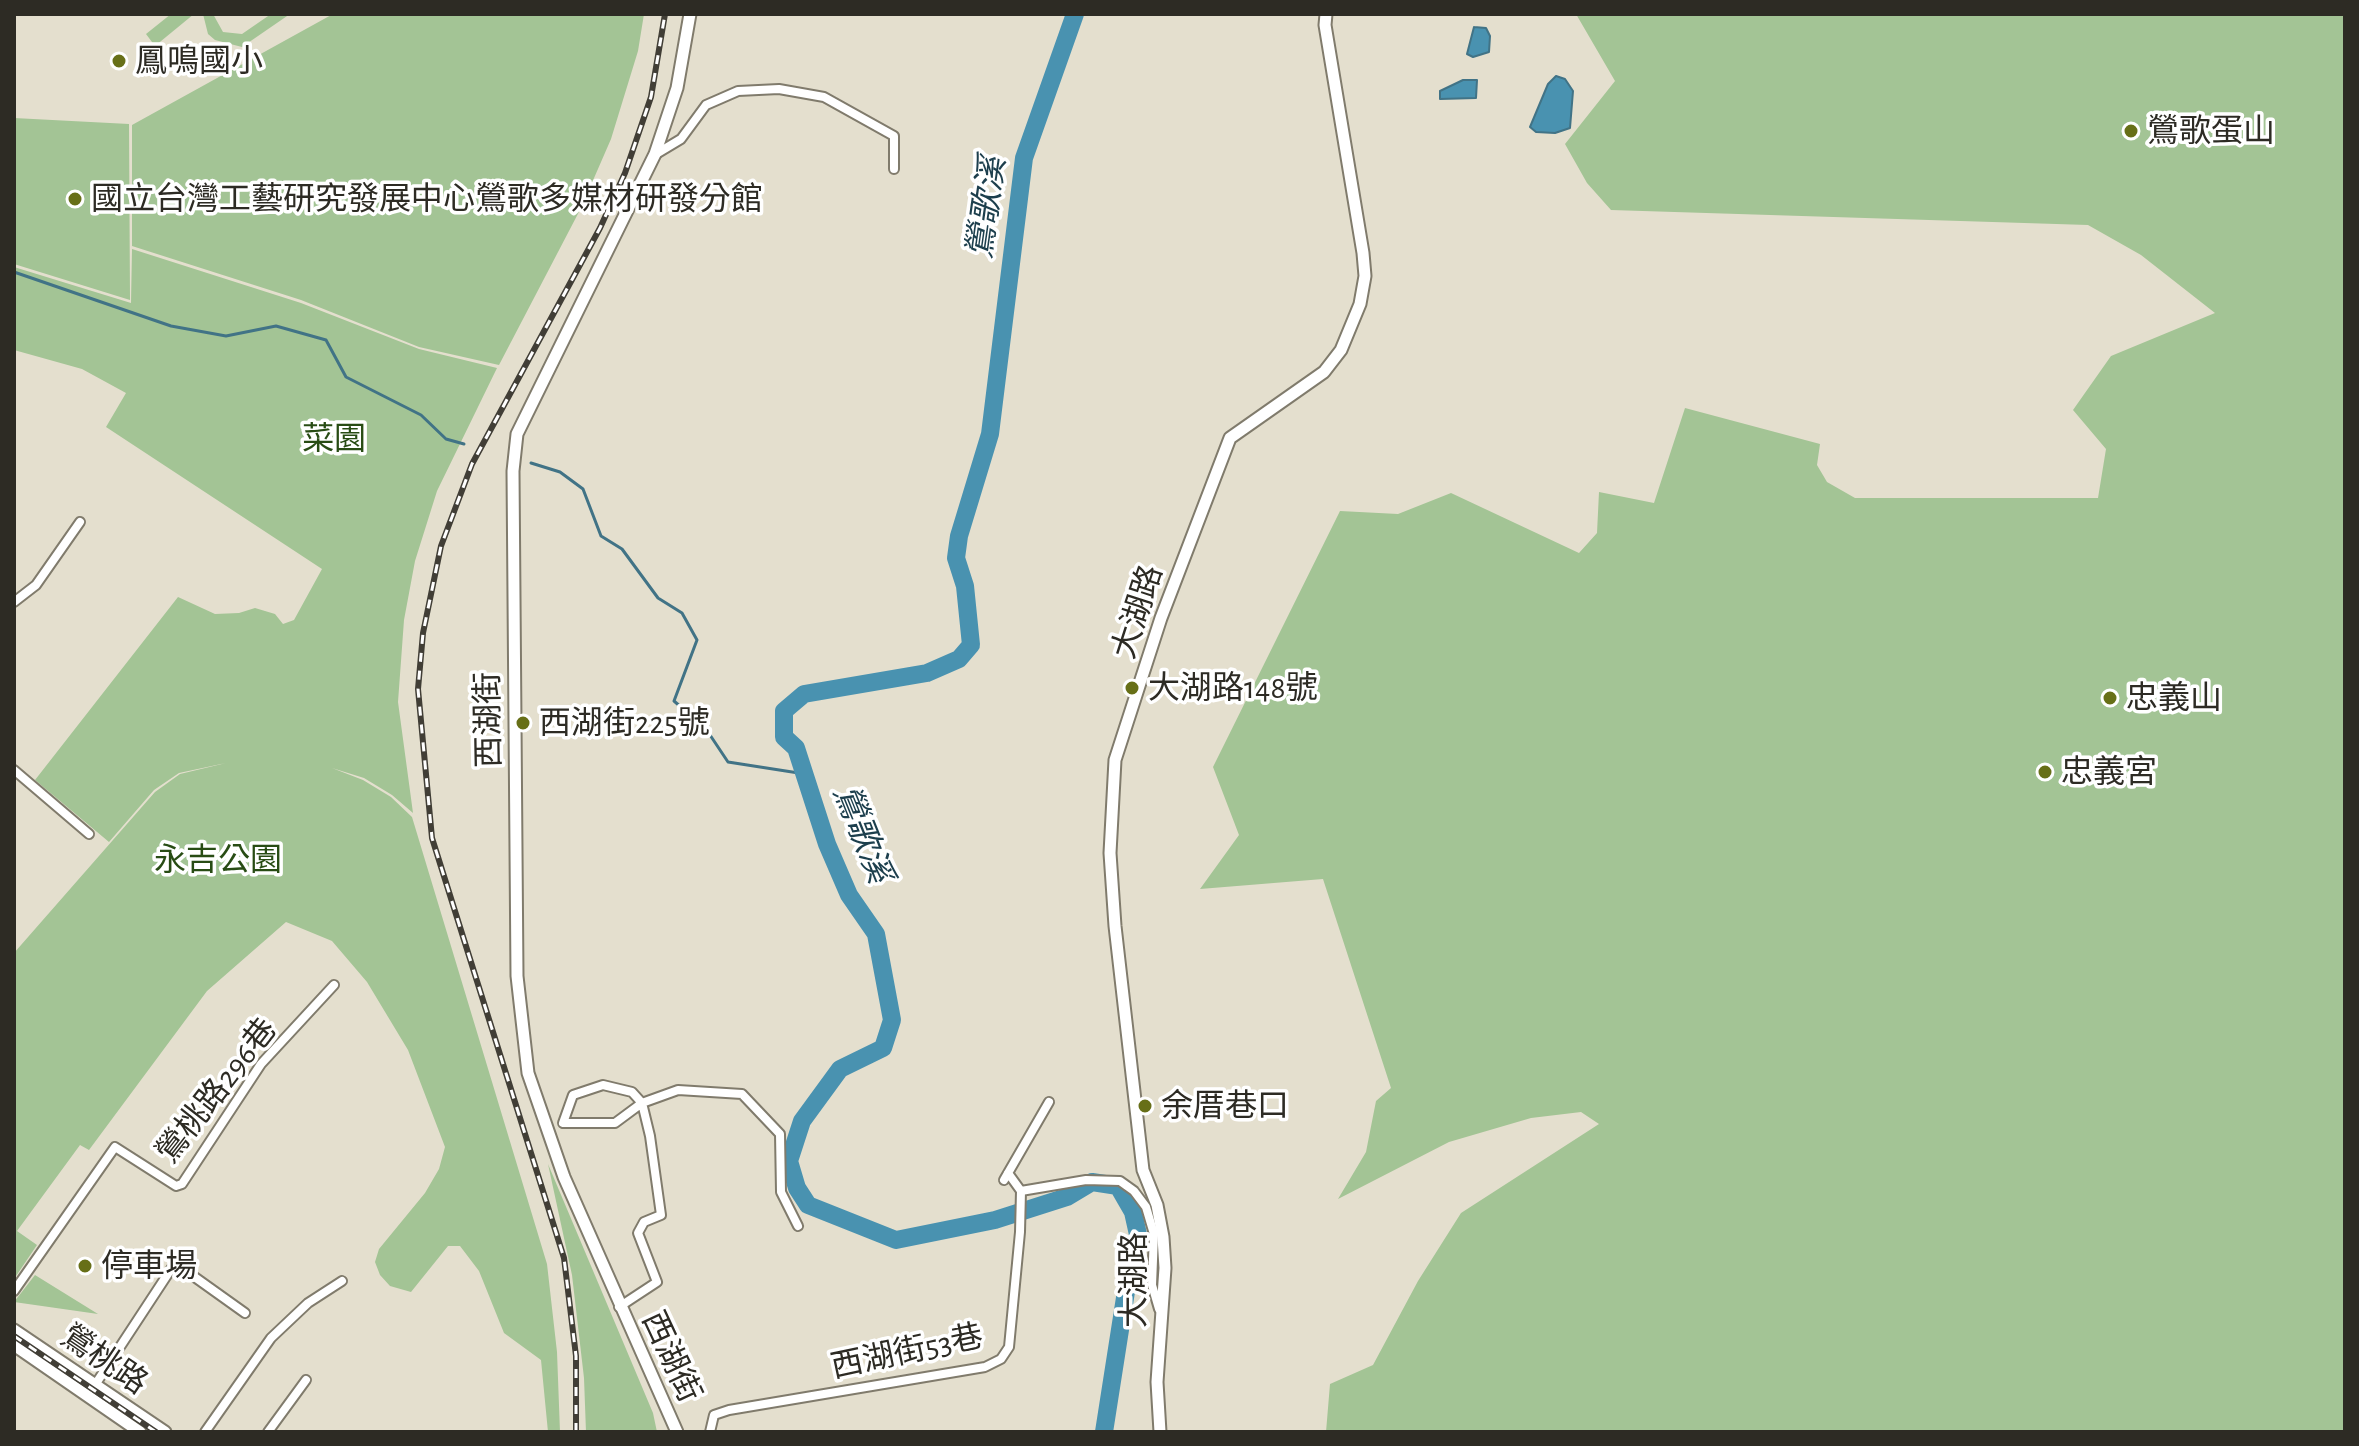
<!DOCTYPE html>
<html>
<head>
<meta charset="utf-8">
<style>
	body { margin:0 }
	#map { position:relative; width:2359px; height:1446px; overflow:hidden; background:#e4dfce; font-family:"Alegreya Sans",sans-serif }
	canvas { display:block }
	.frame { position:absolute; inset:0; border:16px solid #2d2b24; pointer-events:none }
</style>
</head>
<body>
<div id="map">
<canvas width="2359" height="1446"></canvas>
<div class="frame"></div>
</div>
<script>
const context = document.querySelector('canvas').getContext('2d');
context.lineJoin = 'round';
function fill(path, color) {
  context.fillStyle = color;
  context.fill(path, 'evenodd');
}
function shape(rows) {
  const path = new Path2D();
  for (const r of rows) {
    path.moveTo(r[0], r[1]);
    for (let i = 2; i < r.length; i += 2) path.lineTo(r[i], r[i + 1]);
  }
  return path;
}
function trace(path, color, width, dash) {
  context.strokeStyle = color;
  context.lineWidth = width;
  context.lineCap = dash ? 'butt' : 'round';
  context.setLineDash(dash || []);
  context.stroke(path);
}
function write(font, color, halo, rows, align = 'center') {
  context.font = font + ' "Alegreya Sans","Noto Sans TC",sans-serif';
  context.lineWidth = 7;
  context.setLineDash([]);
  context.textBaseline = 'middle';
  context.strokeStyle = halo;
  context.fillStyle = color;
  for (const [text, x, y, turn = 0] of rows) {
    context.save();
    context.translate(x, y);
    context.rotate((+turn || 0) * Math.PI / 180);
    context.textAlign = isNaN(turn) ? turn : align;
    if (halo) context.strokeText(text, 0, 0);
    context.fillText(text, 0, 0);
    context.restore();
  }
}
fill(shape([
	[171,14,194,14,155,46,146,34],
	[203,14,213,14,223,32,242,34,271,14,290,14,242,47,215,40,208,34],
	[333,14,644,14,638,51,611,139,581,208,499,365,419,347,301,300,132,246,132,125],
	[1576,14,2345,14,2345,1432,1326,1432,1330,1384,1373,1365,1418,1281,1461,1213,1599,1124,1581,1112,1531,1118,1449,1142,1338,1199,1366,1152,1376,1101,1391,1088,1323,879,1200,889,1239,835,1213,767,1340,511,1398,514,1451,493,1579,553,1597,533,1599,492,1654,503,1685,408,1820,444,1817,465,1827,482,1855,498,2098,498,2106,449,2073,410,2111,356,2215,313,2141,255,2088,225,1611,210,1587,183,1565,144,1615,81],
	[14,118,129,124,130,300,14,264],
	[132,249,301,303,419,349,497,368,437,491,415,561,404,620,398,702,413,813,392,795,364,778,332,768,363,780,391,797,412,817,547,1264,557,1352,560,1432,548,1432,541,1360,504,1333,479,1271,460,1246,448,1246,411,1292,390,1286,380,1275,375,1262,379,1249,425,1193,439,1169,445,1147,408,1050,367,982,332,941,286,922,207,991,89,1150,80,1145,17,1231,37,1245,14,1279,14,953,155,792,180,774,226,763,179,773,154,790,109,842,35,780,178,597,215,614,239,613,255,608,275,614,283,624,294,620,322,569,106,427,126,393,82,369,14,350,14,267,131,303],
	[548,1164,653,1413,657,1432,586,1432,584,1378,572,1275],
	[35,1275,98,1314,14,1302]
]), '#a3c495');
const water = shape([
	[1474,27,1486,28,1490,36,1489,52,1473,57,1467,54,1474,27],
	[1556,76,1565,79,1573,91,1570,128,1555,133,1536,132,1530,127,1548,84,1556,76],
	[1463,80,1477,80,1476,98,1440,99,1440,91,1463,80]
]);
fill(water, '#4992b0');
trace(water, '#417386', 2);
trace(shape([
	[14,272,171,326,226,336,276,326,326,340,346,377,421,415,446,439,464,444],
	[531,463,560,472,583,489,601,536,622,549,658,598,682,613,697,640,674,701,706,729,728,762,805,774]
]), '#417386', 3);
trace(shape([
	[1075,14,1024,158,990,434,959,536,956,558,965,586,971,645,959,659,927,673,804,694,784,711,784,737,796,748,827,844,849,895,876,934,892,1020,883,1048,840,1069,802,1121,789,1161,797,1188,808,1205,896,1240,995,1220,1067,1197,1092,1182,1118,1186,1133,1212,1139,1239,1127,1285,1104,1432]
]), '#4992b0', 18);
const street = shape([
	[656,154,681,139,706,105,738,91,779,89,824,97,894,136,894,169],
	[14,602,36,585,80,522],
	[14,770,89,834],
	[1004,1180,1049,1102],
	[1021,1191,1086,1180,1120,1181,1134,1191,1146,1207,1154,1234,1152,1285,1159,1309],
	[14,1291,115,1147,176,1186,182,1184,261,1064,334,985],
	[619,1307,657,1282,638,1233,644,1222,661,1215,650,1136,642,1103,632,1092,603,1085,573,1095,563,1123,615,1123,642,1103,678,1090,742,1094,780,1134,781,1192,798,1226],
	[93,1388,175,1263,245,1313],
	[205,1432,271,1338,308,1303,342,1281],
	[268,1432,306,1380],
	[710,1432,714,1415,729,1410,985,1367,1001,1359,1009,1347,1020,1232,1021,1191,1008,1173]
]);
const secondary = shape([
	[14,1330,165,1432],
	[14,1345,140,1432],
	[677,1432,564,1177,528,1073,517,976,513,471,517,434,655,154,677,88,690,14],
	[1160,1432,1157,1382,1165,1268,1163,1237,1157,1205,1143,1170,1115,926,1110,853,1115,760,1161,618,1230,438,1324,372,1341,350,1360,304,1365,276,1363,253,1325,25,1326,14]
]);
trace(street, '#807b6c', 12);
trace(secondary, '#807b6c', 15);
trace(street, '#fff', 8);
trace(secondary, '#fff', 11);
const rail = shape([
	[14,1336,156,1432],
	[576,1432,576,1356,564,1258,432,838,418,689,423,633,441,546,472,464,600,228,625,173,651,97,665,14]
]);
trace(rail, '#413e36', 6);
trace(rail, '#fff', 3, [9]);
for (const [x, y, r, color] of [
	[119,61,8,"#676f17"],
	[2131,131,8,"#676f17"],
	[75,199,8,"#676f17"],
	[1132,688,8,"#676f17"],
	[2110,698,8,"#676f17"],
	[523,723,8,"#676f17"],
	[2045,772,8,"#676f17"],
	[1145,1106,8,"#676f17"],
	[85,1266,8,"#676f17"]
]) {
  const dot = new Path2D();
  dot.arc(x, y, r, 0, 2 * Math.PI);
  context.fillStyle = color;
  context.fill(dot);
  trace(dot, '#fff', 3);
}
write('32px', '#2d2b24', '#fff', [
	["鳳鳴國小",135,61],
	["鶯歌蛋山",2147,131],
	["國立台灣工藝研究發展中心鶯歌多媒材研發分館",91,199],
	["大湖路148號",1148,688],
	["忠義山",2126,698],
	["西湖街225號",539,723],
	["忠義宮",2061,772],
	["余厝巷口",1161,1106],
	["停車場",101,1266]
], 'left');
write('32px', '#284c14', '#fff', [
	["菜園",334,439],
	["永吉公園",218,860]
]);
write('32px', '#2d2b24', '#fff', [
	["大湖路",1138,612,-72],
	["西湖街",489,720,-91],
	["鶯桃路296巷",217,1091,-52],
	["大湖路",1134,1280,-90],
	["西湖街53巷",907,1352,-12],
	["西湖街",671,1357,65],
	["鶯桃路",104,1360,34]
]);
write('italic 34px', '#1d3f4d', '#fff', [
	["鶯歌溪",987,208,-82],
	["鶯歌溪",862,834,68]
]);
</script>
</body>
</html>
